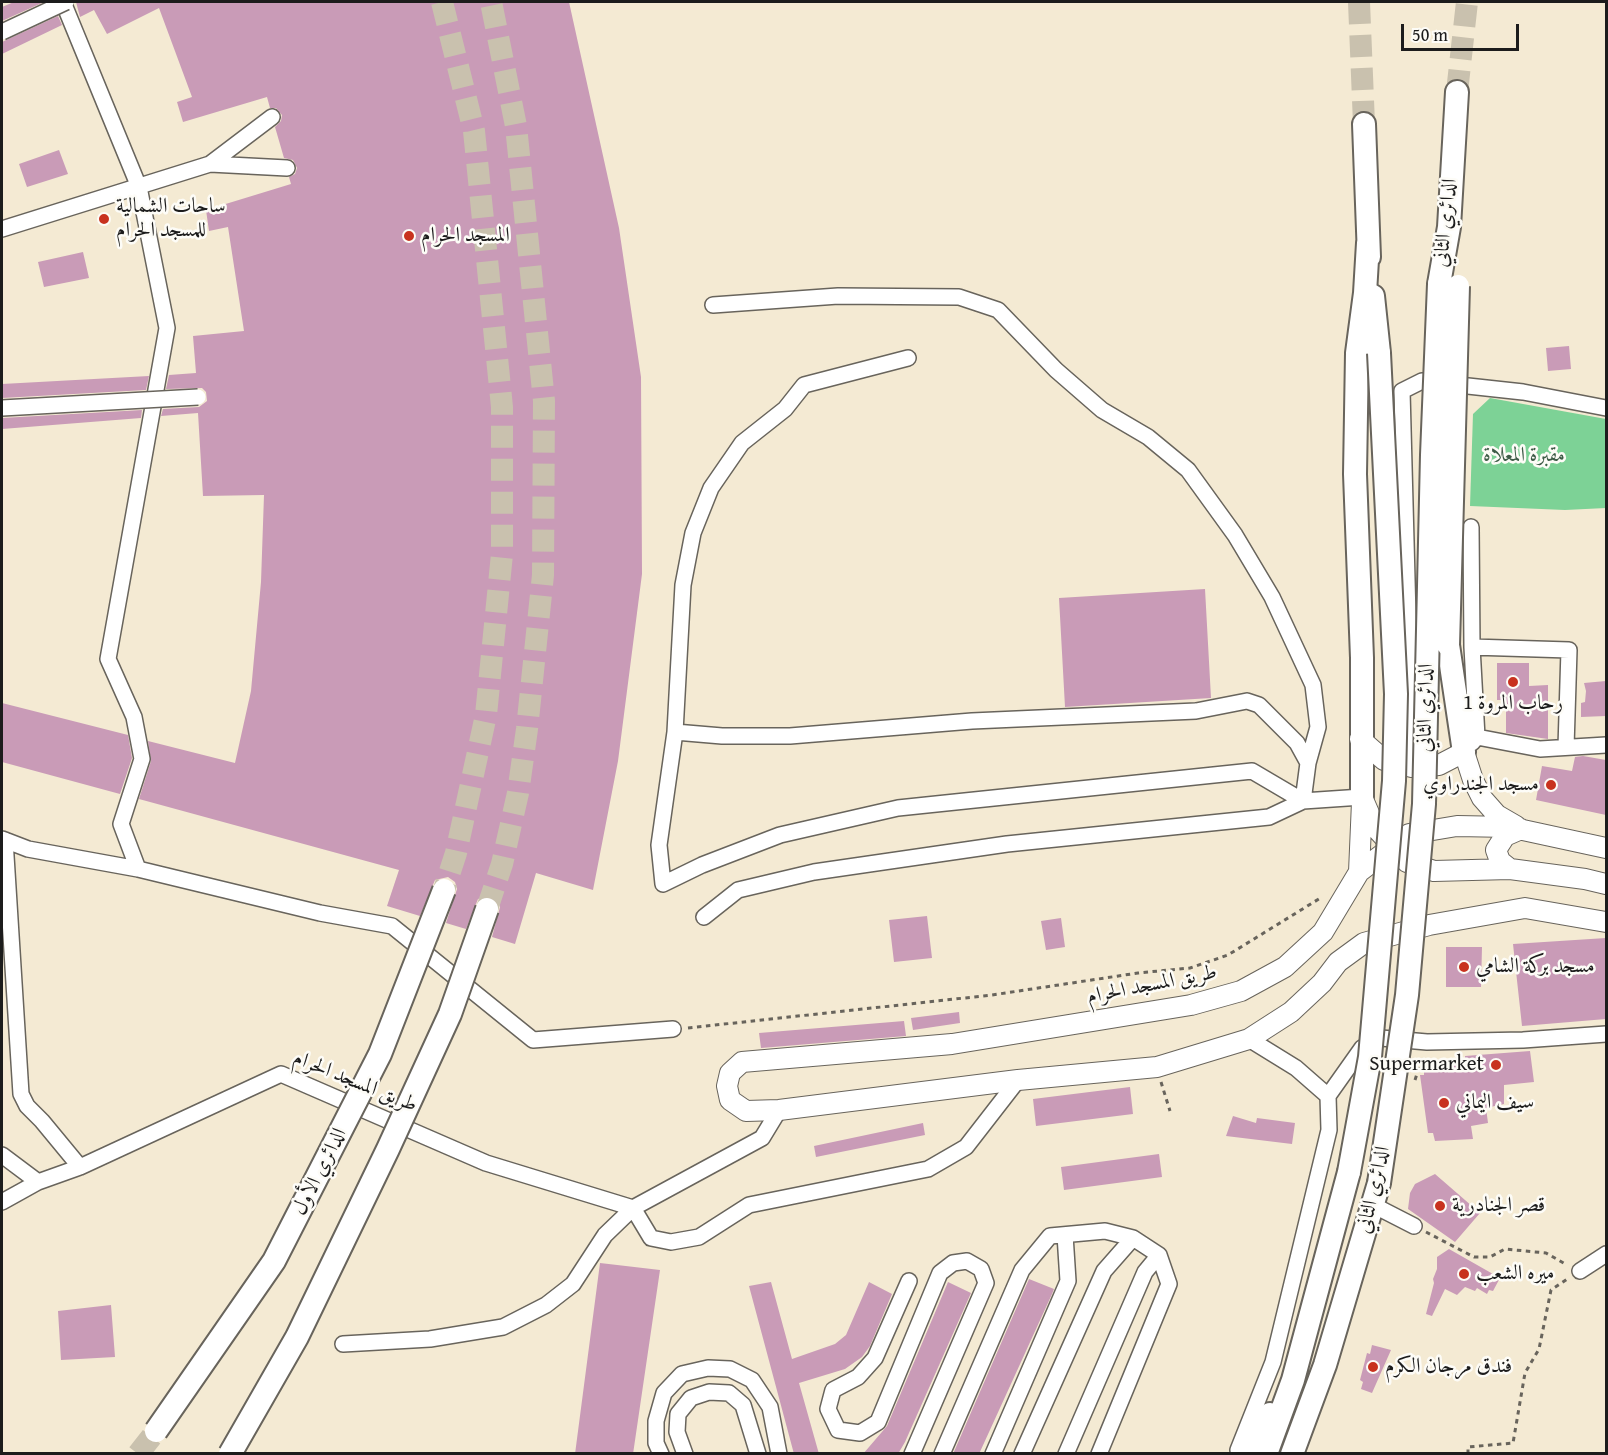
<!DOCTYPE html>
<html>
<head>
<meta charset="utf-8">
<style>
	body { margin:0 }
	#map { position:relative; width:1608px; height:1455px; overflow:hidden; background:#f4ead3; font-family:"Gentium Book Plus",serif }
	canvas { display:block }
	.frame { position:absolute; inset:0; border:3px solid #1c1c1c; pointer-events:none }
	.scale { position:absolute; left:1401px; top:24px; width:118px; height:27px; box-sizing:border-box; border:3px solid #1c1c1c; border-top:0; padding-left:8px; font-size:18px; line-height:21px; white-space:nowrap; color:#1c1c1c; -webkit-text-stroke:4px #fdfcf7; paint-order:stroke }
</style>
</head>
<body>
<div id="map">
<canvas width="1608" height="1455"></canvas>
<div class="frame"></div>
<div class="scale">50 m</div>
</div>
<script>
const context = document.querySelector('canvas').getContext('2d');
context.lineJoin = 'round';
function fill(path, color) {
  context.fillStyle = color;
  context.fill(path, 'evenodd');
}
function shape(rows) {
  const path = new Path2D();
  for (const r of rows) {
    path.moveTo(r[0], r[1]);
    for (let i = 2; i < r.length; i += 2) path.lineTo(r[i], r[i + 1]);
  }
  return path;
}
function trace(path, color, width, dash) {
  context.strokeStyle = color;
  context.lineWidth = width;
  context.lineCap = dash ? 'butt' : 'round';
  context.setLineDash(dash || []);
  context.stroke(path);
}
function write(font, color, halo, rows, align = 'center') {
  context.font = font + ' "Gentium Book Plus",Amiri,serif';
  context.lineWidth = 5;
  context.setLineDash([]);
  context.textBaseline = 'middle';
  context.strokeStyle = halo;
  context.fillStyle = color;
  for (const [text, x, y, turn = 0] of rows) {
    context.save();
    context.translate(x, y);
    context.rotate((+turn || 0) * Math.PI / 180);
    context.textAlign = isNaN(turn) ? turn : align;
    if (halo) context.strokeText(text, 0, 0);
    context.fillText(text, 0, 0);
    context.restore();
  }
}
fill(shape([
	[1490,398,1606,419,1606,508,1565,510,1470,506,1473,414]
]), '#7dd296');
fill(shape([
	[14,2,44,2,2,21,2,7],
	[76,2,569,2,619,228,641,377,642,574,618,761,593,890,536,873,515,944,492,937,500,907,498,901,491,896,478,899,466,929,446,923,457,889,455,882,448,877,435,880,420,916,387,906,399,870,139,799,151,761,148,741,235,763,251,691,261,582,264,495,203,496,198,413,161,416,163,409,199,407,207,401,206,392,202,388,166,389,169,375,196,373,193,336,244,331,228,227,209,231,206,210,291,184,289,177,295,174,297,168,293,160,284,158,275,127,281,121,282,115,276,108,270,108,267,97,183,122,177,102,192,97,159,8,107,34,94,10,80,17],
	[58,16,62,25,2,54,2,42],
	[59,150,68,174,27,187,19,164],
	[83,252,89,278,44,287,38,262],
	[1569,346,1571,369,1548,371,1546,348],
	[149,376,146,390,2,398,2,384],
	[142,410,141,418,2,429,2,418],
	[1205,589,1211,698,1065,707,1059,598],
	[1497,663,1529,663,1529,686,1548,685,1548,739,1506,733,1506,700,1497,700],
	[1606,681,1606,716,1581,717,1581,703,1585,702,1586,691,1584,683],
	[2,703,128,735,132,758,120,794,2,762],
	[1583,756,1606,760,1606,815,1536,800,1542,766,1572,771,1575,757],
	[927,916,932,958,894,962,889,920],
	[1061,918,1065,947,1046,950,1041,921],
	[1606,938,1606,1019,1522,1026,1513,944],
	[1446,947,1482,947,1481,987,1446,987],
	[959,1012,960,1023,913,1030,911,1018],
	[904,1021,906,1036,761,1048,759,1033],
	[1530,1051,1534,1082,1504,1085,1504,1104,1486,1108,1488,1123,1471,1126,1473,1139,1435,1141,1433,1133,1428,1133,1420,1075,1424,1075,1424,1069,1432,1068,1431,1064,1465,1061,1465,1056],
	[1130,1087,1133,1114,1036,1126,1033,1099],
	[1233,1116,1256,1123,1257,1118,1295,1123,1292,1144,1226,1136],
	[923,1123,925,1135,816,1157,814,1146],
	[1159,1154,1162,1177,1064,1190,1061,1167],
	[1435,1174,1480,1213,1455,1242,1408,1209,1410,1193,1415,1184],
	[1449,1249,1500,1278,1493,1291,1489,1290,1487,1294,1477,1288,1475,1291,1465,1287,1457,1295,1445,1289,1432,1316,1426,1314,1434,1283,1433,1279,1437,1269,1437,1257],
	[600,1263,660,1270,633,1454,575,1454],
	[1029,1279,1054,1289,1052,1294,979,1454,953,1454],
	[771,1282,792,1359,835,1344,846,1335,869,1282,892,1294,870,1346,862,1357,845,1369,799,1383,819,1454,794,1454,749,1286],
	[948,1282,971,1293,905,1442,898,1454,863,1454,887,1426],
	[111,1305,115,1357,61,1360,58,1311],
	[1372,1345,1391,1350,1372,1393,1361,1389,1363,1382,1360,1380,1367,1353,1370,1354]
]), '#c99bb7');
trace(shape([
	[442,2,474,131,502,407,502,554,486,715,456,853,444,890],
	[1359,2,1364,124],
	[1457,92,1467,2],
	[487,909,502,864,518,793,527,729,543,575,544,401,516,126,491,2],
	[138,1454,156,1431]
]), '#c9c1ae', 22, [22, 11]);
const minor = shape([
	[63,2,139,187,167,328,108,659,134,717,142,759,121,824,138,869],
	[210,164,287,168],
	[2,229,210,164,272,117],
	[713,305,838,296,959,297,998,310,1056,370,1102,410,1148,437,1188,470,1235,535,1272,597,1313,685,1318,727,1308,763],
	[908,358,804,385,785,409,742,443,711,488,693,533,683,585,675,732,659,845,663,884,702,865,780,835,898,808,1252,771,1303,801,1362,797],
	[1471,527,1472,647],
	[675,732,722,736,790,736,972,721,1196,711,1247,701,1259,705,1297,743,1308,763,1303,801,1269,817,1007,844,814,872,738,890,704,917],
	[1477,737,1472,647,1569,650,1566,747],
	[1472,743,1477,737,1540,749,1606,745],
	[1412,767,1402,391,1422,381,1523,392,1606,408],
	[2,839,28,849,138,869,320,913,392,926,533,1040,673,1029],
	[5,840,21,1094,27,1106,42,1121,80,1167],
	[1328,1096,1362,1048,1381,1038,1427,1042,1523,1040,1606,1034],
	[2,1155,38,1182],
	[2,1202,38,1182,80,1167,281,1074,486,1163,633,1208],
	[1373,1205,1414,1226],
	[633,1208,651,1238,671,1242,699,1237,749,1205,928,1169,966,1147,1018,1080],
	[1580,1271,1606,1254],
	[909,1281,875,1358,858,1377,833,1390,828,1409,838,1430,860,1433,878,1422,940,1273,953,1263,967,1261,981,1269,986,1283,912,1454],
	[343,1344,430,1339,503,1327,546,1305,573,1284,605,1235,633,1208,762,1138,779,1110],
	[1238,1450,1273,1362,1329,1130,1328,1096,1296,1068,1249,1039],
	[661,1454,656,1443,656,1421,664,1393,682,1374,708,1368,730,1369,752,1380,770,1407,779,1454],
	[685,1454,677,1432,678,1414,691,1398,709,1392,729,1393,743,1405,758,1454],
	[942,1454,1022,1270,1050,1236,1105,1231,1133,1238,1159,1255,1169,1284,1099,1454],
	[993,1454,1068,1281,1065,1235],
	[1022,1454,1104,1271,1133,1238],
	[1066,1454,1145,1272,1159,1255]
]);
const major = shape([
	[1360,739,1384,760,1412,767,1439,765,1464,752,1473,780,1482,798,1497,815,1516,826],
	[1362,797,1375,827,1407,862,1434,871,1510,869,1585,879,1606,884],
	[1606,848,1509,827,1457,826,1409,834,1359,872,1323,932,1285,967,1241,991,1191,1005,952,1044,742,1062,730,1073,727,1086,730,1100,746,1111,779,1110,1018,1080,1157,1067,1249,1039,1291,1012,1322,983,1338,962,1364,943,1429,925,1525,908,1606,922],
	[1510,869,1500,861,1496,850,1505,836,1521,829],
	[1359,872,1362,802]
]);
const highway = shape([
	[1364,124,1369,257],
	[1439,284,1449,227,1457,92],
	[1373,296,1379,353],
	[1448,645,1464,752],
	[1362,797,1362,658,1355,474,1357,353,1365,293,1368,243],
	[1245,1454,1270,1414],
	[1266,1454,1293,1380,1349,1172],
	[1292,1454,1325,1365,1379,1183]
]);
trace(minor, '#68645c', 18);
trace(major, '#68645c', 22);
trace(highway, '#68645c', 26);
trace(shape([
	[688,1028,992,995,1138,973,1190,968,1228,955,1322,897],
	[1415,1080,1423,1055],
	[1161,1082,1170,1111],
	[1426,1232,1474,1257,1490,1257,1505,1249,1546,1253,1567,1265],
	[1468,1454,1468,1447,1513,1443,1525,1373,1539,1349,1551,1290,1569,1278]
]), '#68645c', 3, [4.5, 4.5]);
trace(minor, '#fff', 15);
trace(major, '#fff', 20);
trace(highway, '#fff', 22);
const minorBridge = shape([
	[2,32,66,2],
	[2,408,198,397]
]);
const highwayBridge = shape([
	[1448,645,1458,286],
	[1349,1172,1370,1057,1394,781,1396,694,1379,353],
	[1379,1183,1407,995,1424,804,1432,455,1439,284],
	[156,1431,274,1261,380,1054,444,890],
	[230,1454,297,1337,388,1149,450,1014,487,909]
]);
trace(minorBridge, '#68645c', 18, []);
trace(highwayBridge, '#68645c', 26, []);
trace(minorBridge, '#fff', 15);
trace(highwayBridge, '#fff', 22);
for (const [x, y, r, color] of [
	[104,219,6,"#c8321e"],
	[409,236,6,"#c8321e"],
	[1513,682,6,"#c8321e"],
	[1551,785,6,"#c8321e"],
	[1464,967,6,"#c8321e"],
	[1496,1065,6,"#c8321e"],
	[1444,1103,6,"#c8321e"],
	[1440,1206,6,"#c8321e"],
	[1464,1274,6,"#c8321e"],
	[1373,1367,6,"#c8321e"]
]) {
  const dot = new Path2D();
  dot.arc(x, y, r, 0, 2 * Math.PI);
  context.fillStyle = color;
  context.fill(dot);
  trace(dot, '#fdfcf7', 2);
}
write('21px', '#1c1c1c', '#fdfcf7', [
	["ساحات الشمالية",116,207],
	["للمسجد الحرام",116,231],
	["المسجد الحرام",421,236],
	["رحاب المروة 1",1513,704,"center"],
	["مسجد الجندراوي",1539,785,"right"],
	["مسجد بركة الشامي",1476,967],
	["Supermarket",1484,1065,"right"],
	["سيف اليماني",1456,1103],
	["قصر الجنادرية",1452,1206],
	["ميره الشعب",1476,1274],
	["فندق مرجان الكرم",1385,1367]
], 'left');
write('21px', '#1c1c1c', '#fdfcf7', [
	["الدائري الثاني",1446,223,-84],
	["الدائري الثاني",1426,708,-89],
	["طريق المسجد الحرام",1152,985,-11],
	["طريق المسجد الحرام",355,1082,22],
	["الدائري الأول",320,1172,-63],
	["الدائري الثاني",1374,1190,-77]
]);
write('21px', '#3e5c47', '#fdfcf7', [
	["مقبرة المعلاة",1524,456]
]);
</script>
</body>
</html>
